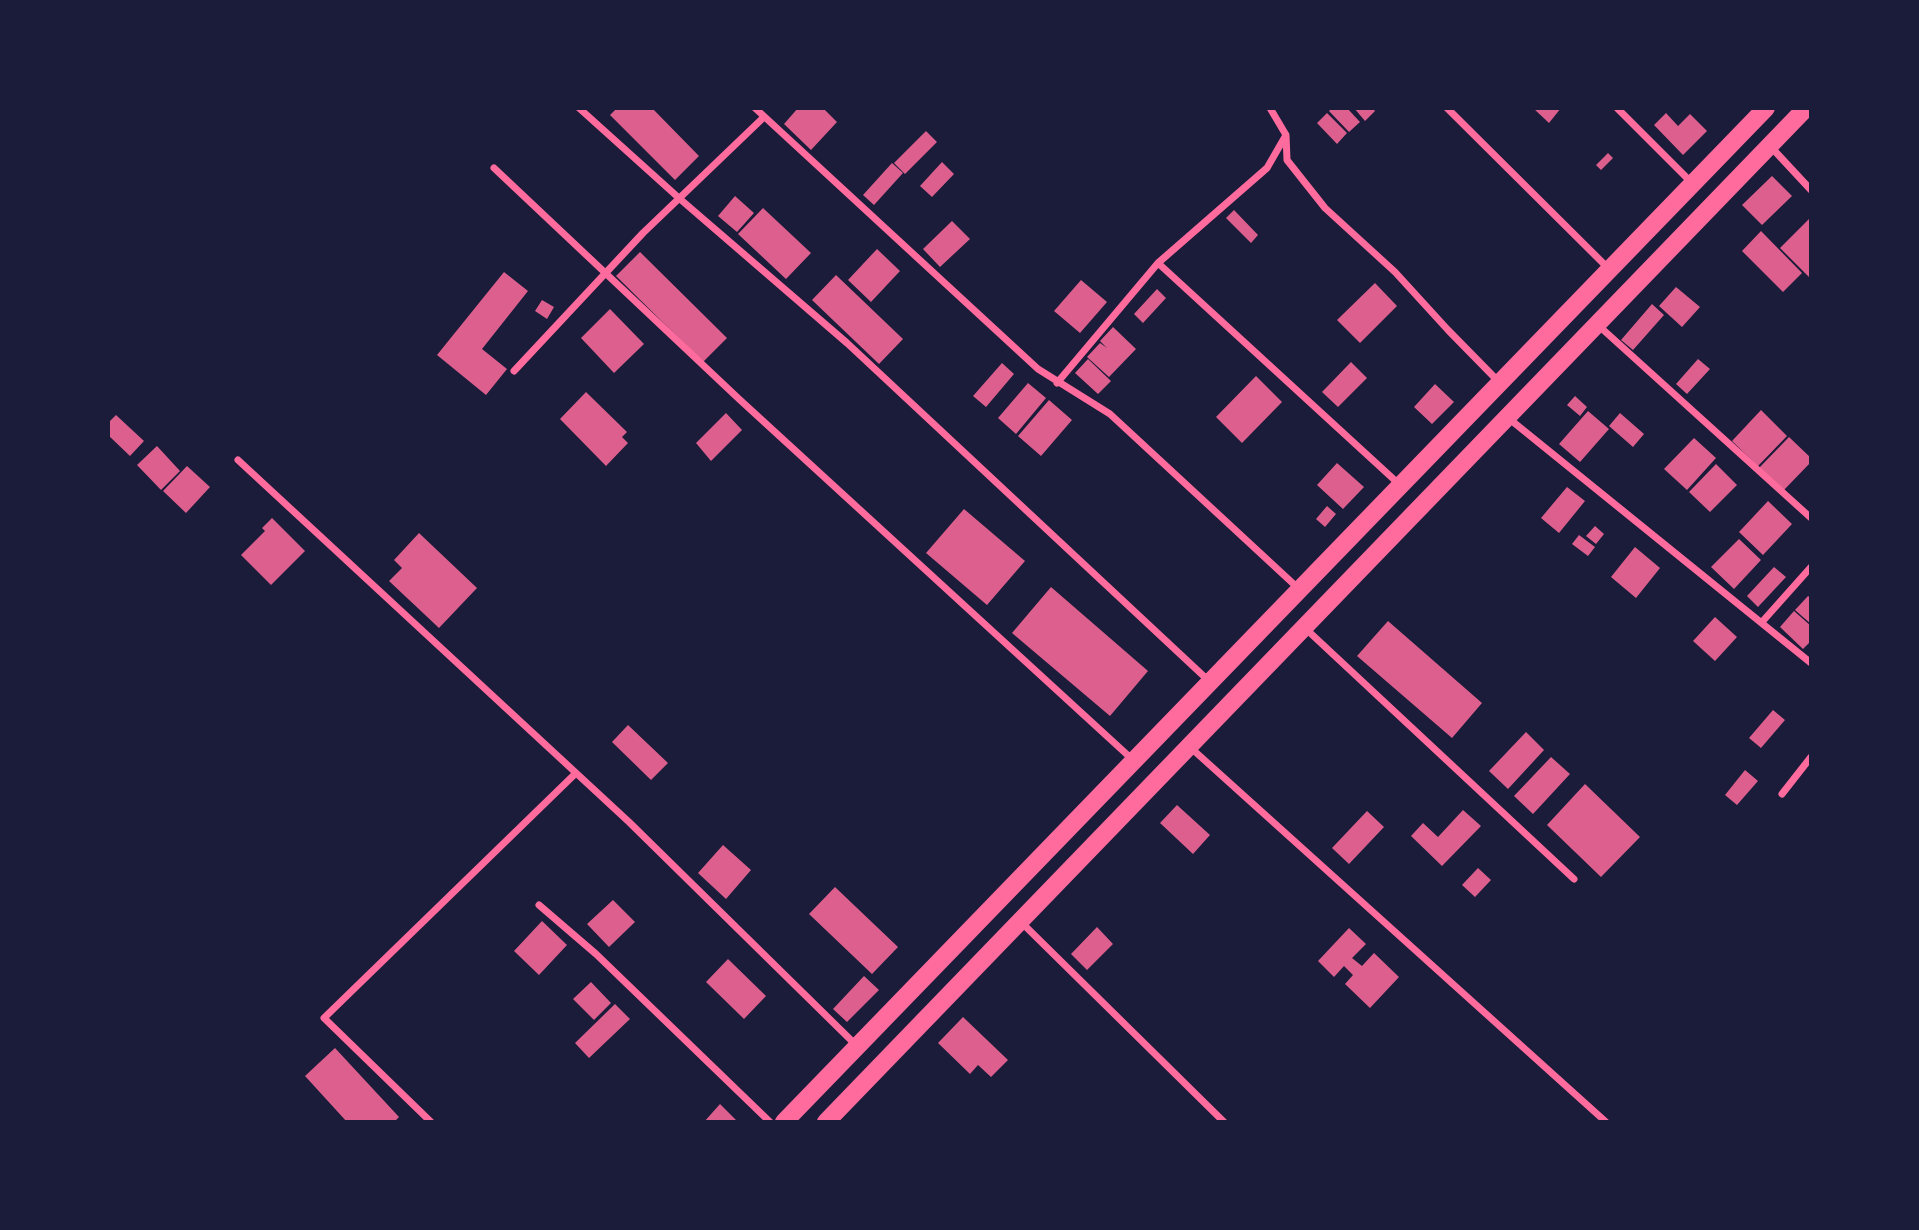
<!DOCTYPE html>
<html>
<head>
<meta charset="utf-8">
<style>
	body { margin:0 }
	#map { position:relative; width:1919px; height:1230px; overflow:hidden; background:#1b1b3a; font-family:Spectral,serif }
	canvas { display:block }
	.frame { position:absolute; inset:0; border:110px solid #1b1b3a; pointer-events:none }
</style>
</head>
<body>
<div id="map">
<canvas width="1919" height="1230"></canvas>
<div class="frame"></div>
</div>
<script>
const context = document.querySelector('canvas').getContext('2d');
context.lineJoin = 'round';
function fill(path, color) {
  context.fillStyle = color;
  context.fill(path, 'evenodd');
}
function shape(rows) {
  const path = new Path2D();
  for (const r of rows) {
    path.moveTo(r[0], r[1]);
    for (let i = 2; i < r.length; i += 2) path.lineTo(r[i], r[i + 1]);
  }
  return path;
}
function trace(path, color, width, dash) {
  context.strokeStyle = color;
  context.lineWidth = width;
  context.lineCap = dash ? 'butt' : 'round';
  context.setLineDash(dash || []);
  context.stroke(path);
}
fill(shape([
	[617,108,652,108,699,156,675,180,610,115],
	[798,108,823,108,837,122,811,150,784,124],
	[1332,108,1347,108,1360,122,1349,132,1329,111],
	[1354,108,1373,108,1375,111,1365,121],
	[1533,108,1561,108,1549,123],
	[1327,113,1347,133,1337,144,1317,123],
	[1666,113,1678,126,1690,114,1707,131,1683,155,1654,125],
	[926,131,937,142,905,174,894,163],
	[1608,153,1613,158,1601,170,1596,165],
	[942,162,954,174,932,197,920,186],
	[892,163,903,173,874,205,863,195],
	[1772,176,1792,196,1762,225,1742,205],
	[735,196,754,213,737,232,718,216],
	[763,208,811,253,786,279,738,234],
	[1234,210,1258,235,1251,243,1226,218],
	[1811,217,1811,279,1780,248],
	[952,221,970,239,940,267,923,249],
	[1761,231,1802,273,1783,292,1742,251],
	[877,249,900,271,871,302,848,280],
	[640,252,727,338,703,362,616,276],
	[504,272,528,291,482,349,507,369,486,395,437,355],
	[836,275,903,339,879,364,812,300],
	[1081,280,1107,302,1080,333,1054,311],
	[1375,283,1397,306,1360,343,1337,320],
	[1676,287,1700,307,1682,327,1659,306],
	[1157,289,1166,298,1143,323,1134,314],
	[542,300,554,307,547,319,535,311],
	[1652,304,1664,315,1633,350,1621,340],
	[610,309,644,344,614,373,581,338],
	[1113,327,1136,349,1109,377,1087,357,1100,343,1107,348,1100,341],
	[1088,359,1111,381,1098,394,1075,373],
	[1698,359,1710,369,1687,394,1676,384],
	[1351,362,1367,378,1338,407,1322,392],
	[1002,363,1014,374,986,407,973,396],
	[1256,376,1282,402,1242,443,1216,417],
	[1028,383,1046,398,1016,434,998,418],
	[1435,384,1454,402,1432,424,1414,407],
	[586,392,627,432,622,437,628,443,606,466,560,419],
	[1575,396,1587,407,1580,416,1567,405],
	[1049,400,1072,420,1041,456,1018,436],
	[1761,410,1787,436,1758,466,1732,441],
	[1588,411,1609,429,1580,462,1559,444],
	[726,413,742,430,711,461,696,443],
	[1620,413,1644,434,1633,447,1609,426],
	[116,415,144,441,130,456,108,435,108,423],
	[1789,437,1811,458,1811,462,1783,491,1759,468],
	[1694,438,1716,458,1687,490,1664,469],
	[157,446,180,471,161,490,137,465],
	[1337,463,1364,487,1343,509,1317,485],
	[1716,464,1737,485,1710,512,1689,492],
	[187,466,210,487,186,513,163,491],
	[1567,487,1585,501,1559,533,1541,518],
	[1768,501,1792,524,1763,555,1739,532],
	[1327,506,1336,514,1325,527,1316,519],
	[964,509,1025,561,987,605,926,553],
	[272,518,305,551,271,585,241,555,265,531,262,528],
	[1595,526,1604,534,1596,544,1586,536],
	[419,533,477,588,439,628,389,581,402,568,394,560],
	[1579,535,1595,547,1588,556,1572,544],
	[1739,539,1761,560,1734,589,1711,567],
	[1635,547,1660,568,1636,598,1611,577],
	[1774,567,1786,577,1758,607,1747,596],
	[1051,587,1148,671,1110,716,1012,633],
	[1808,596,1811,598,1811,624,1795,610],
	[1794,611,1811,626,1811,641,1803,649,1780,627],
	[1715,617,1737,637,1715,661,1693,641],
	[1388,621,1482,703,1452,738,1357,656],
	[1773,710,1785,720,1761,748,1749,738],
	[628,725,668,763,651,780,612,742],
	[1526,732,1544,750,1508,789,1489,771],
	[1551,757,1570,774,1533,814,1514,796],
	[1745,770,1758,781,1737,805,1725,795],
	[1585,784,1640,837,1601,877,1547,825],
	[1177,805,1210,835,1193,854,1160,823],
	[1463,810,1481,826,1442,866,1411,836,1423,823,1438,837],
	[1367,811,1384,827,1349,864,1332,848],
	[723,845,751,870,726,899,698,873],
	[1478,868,1491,880,1475,897,1462,885],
	[835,887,898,947,872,974,809,914],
	[613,900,635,922,609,947,587,924],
	[542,921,567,945,539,975,514,951],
	[1097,927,1113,944,1087,970,1071,954],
	[1349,928,1366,944,1352,958,1362,966,1374,953,1399,977,1370,1008,1345,984,1353,975,1344,966,1334,977,1318,961],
	[728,959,766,996,744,1019,706,982],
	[864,976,879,990,847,1022,833,1009],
	[591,982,611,1003,594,1020,573,999],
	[615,1004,630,1019,589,1058,575,1043],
	[963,1017,1008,1060,991,1077,978,1065,970,1074,938,1043],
	[335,1048,399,1117,394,1122,347,1122,305,1076],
	[720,1104,738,1122,704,1122]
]), '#dd5f8e');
trace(shape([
	[579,108,680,199,847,343,1210,682],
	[755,108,1038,369,1110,414,1299,589],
	[1447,108,1609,269],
	[1617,108,1692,183],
	[1286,135,1287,160,1325,208,1395,272,1448,330,1498,381],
	[1771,147,1811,190],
	[494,168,739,399,1133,760],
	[1158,263,1400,485],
	[1599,326,1811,518],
	[514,371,643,233,764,117],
	[1057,383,1158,263,1267,168,1286,135,1270,108],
	[1507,417,1811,663],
	[238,460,629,822,857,1046],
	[1762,622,1811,567],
	[1306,629,1574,879],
	[1191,748,1606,1122],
	[1782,794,1811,757],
	[539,905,596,954,770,1122],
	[1020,921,1224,1122],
	[431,1122,324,1018,576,773]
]), '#ff6b9d', 7);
trace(shape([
	[784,1122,1766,108],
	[826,1122,1806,108]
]), '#ff6b9d', 18);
</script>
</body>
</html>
